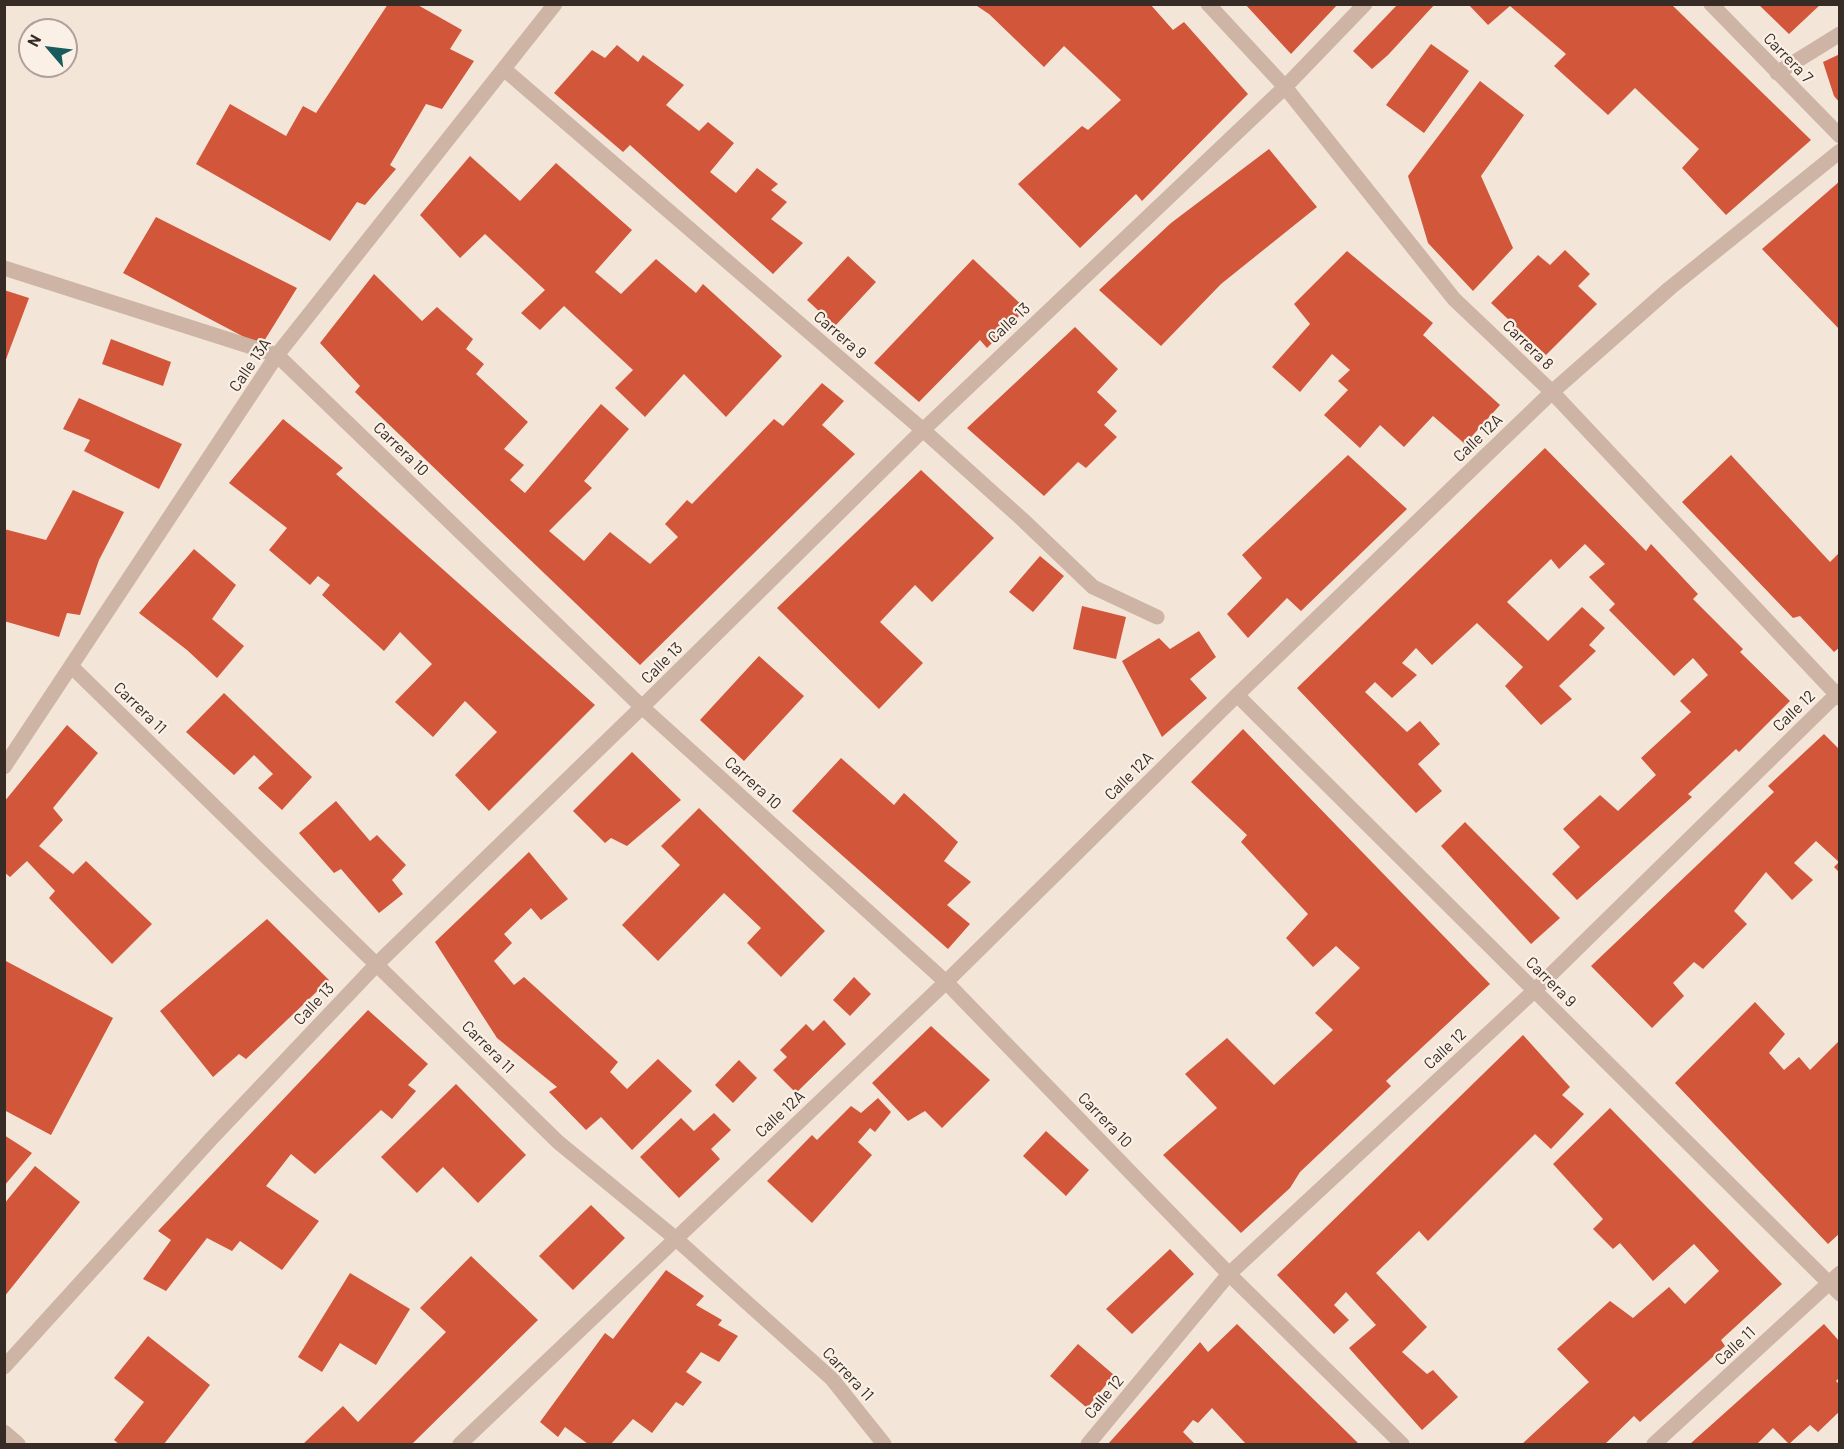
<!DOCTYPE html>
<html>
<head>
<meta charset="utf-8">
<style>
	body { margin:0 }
	#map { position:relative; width:1844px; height:1449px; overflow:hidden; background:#f4e5d9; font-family:Barlow,sans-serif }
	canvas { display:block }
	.frame { position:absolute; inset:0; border:6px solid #372b26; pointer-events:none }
	.north { position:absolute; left:18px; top:18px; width:60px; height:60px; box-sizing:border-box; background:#fbf0e5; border:2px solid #ada199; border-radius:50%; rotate:298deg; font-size:16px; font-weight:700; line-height:24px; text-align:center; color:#372b26 }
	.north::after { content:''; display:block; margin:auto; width:21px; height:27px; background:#185c5c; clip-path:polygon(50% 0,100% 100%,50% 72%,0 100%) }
</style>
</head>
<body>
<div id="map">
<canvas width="1844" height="1449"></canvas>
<div class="frame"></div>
<div class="north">N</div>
</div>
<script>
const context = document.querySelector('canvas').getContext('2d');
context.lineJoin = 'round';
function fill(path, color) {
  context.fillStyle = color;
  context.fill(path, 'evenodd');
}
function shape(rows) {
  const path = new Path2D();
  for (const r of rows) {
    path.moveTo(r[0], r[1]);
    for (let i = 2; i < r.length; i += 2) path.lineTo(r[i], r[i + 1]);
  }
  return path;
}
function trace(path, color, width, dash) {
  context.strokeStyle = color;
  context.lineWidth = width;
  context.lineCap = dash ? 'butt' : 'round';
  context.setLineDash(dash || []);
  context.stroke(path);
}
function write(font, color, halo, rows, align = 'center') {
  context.font = font + ' Barlow,sans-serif';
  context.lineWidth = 4.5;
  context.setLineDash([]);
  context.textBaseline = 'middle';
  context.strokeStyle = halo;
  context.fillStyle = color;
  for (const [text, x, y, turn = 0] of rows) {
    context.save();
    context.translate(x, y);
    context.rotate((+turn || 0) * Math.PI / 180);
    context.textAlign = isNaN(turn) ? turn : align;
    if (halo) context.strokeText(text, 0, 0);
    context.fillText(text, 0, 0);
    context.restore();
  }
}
fill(shape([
	[388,4,416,4,462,30,450,49,474,61,442,109,426,104,390,165,396,169,365,205,357,202,330,241,196,164,230,104,286,136,303,106,316,113],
	[974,4,1150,4,1173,30,1184,22,1248,94,1142,201,1136,194,1080,248,1018,184,1082,126,1088,130,1121,100,1064,46,1044,67,989,14],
	[1245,4,1338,4,1291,54],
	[1398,4,1435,4,1388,55,1372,69,1353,51],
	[1468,4,1671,4,1811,140,1726,215,1682,168,1699,149,1635,88,1608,115,1554,66,1566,54,1510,6,1488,25],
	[1758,4,1821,4,1789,34],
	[1431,44,1469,71,1424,133,1386,105],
	[617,45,638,62,643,55,684,85,666,105,699,131,708,122,734,143,710,172,736,193,757,168,778,184,771,190,787,202,771,219,803,243,773,274,630,145,623,152,554,93,592,50,605,58],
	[1840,54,1840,103,1834,96,1823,62],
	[1480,81,1524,115,1481,176,1513,248,1473,291,1428,243,1408,176],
	[1269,149,1317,207,1221,284,1161,346,1099,290,1171,223],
	[470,156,520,201,556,163,632,230,595,272,621,294,656,259,696,293,703,284,782,356,726,417,684,374,645,417,615,388,633,370,564,306,540,330,521,313,545,290,485,234,460,258,420,215],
	[1840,181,1840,330,1762,249],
	[156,217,297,288,261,346,123,273],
	[1565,250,1590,274,1578,286,1597,304,1546,355,1491,303,1538,255,1550,265],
	[1347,251,1433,323,1423,335,1500,405,1465,444,1433,416,1404,447,1380,425,1360,448,1324,415,1348,390,1338,381,1350,370,1332,354,1300,392,1272,367,1310,324,1294,304],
	[848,256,876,282,835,326,807,300],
	[973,259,1026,309,987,348,980,340,919,402,874,363],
	[374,274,422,321,437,307,473,339,466,349,484,364,476,374,528,422,504,449,524,465,510,480,525,493,601,404,629,429,584,481,592,488,549,531,584,561,610,532,650,564,678,537,665,524,687,500,692,504,774,419,783,426,822,383,844,401,822,425,855,454,640,665,355,392,360,386,320,343],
	[4,290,29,298,5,362,4,362],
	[1075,327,1118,369,1097,392,1117,411,1104,425,1117,437,1086,468,1078,462,1044,496,967,428],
	[111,339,171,362,163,386,102,364],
	[79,398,182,444,159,489,84,451,90,440,63,429],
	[283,419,343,468,336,474,595,705,489,811,455,775,497,732,465,701,433,737,395,702,432,664,400,632,384,651,322,595,330,585,318,576,310,585,269,550,287,528,229,483],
	[1545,448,1646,551,1651,544,1698,594,1693,599,1743,649,1740,652,1790,701,1739,752,1736,749,1688,794,1692,797,1577,900,1552,874,1580,847,1563,829,1600,795,1618,811,1656,775,1641,758,1691,712,1680,701,1708,675,1693,658,1674,676,1609,610,1615,604,1589,577,1605,564,1585,544,1559,569,1551,559,1507,602,1548,641,1582,607,1605,628,1589,645,1596,651,1559,686,1572,699,1541,725,1505,686,1523,667,1477,623,1432,665,1416,648,1402,663,1417,675,1392,698,1375,682,1365,692,1407,732,1420,721,1440,744,1418,764,1442,791,1416,813,1297,688],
	[1348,455,1407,509,1301,611,1287,598,1248,638,1227,614,1262,578,1242,555],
	[1731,455,1830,562,1840,552,1840,647,1834,652,1800,616,1793,618,1682,502],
	[921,470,994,538,932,602,915,585,880,622,923,663,879,709,777,608],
	[73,490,124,512,99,560,80,615,67,613,59,637,4,621,4,529,46,540],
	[194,549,236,585,212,619,244,646,217,678,187,650,139,613],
	[1040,556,1064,576,1033,612,1009,592],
	[1082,606,1126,617,1116,659,1073,649],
	[1199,631,1216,657,1190,679,1207,698,1162,737,1122,661,1159,638,1170,649],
	[759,656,804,696,744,761,700,720],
	[224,693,312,777,282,810,258,788,273,774,254,755,234,775,186,732],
	[67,725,98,753,53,808,63,820,39,846,73,874,86,861,152,924,112,964,49,898,55,891,27,861,10,877,4,872,4,802],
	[1243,729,1490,984,1386,1081,1391,1086,1300,1172,1290,1188,1241,1233,1163,1155,1217,1108,1185,1074,1227,1038,1274,1085,1333,1030,1315,1013,1360,968,1336,946,1313,967,1286,938,1308,914,1241,842,1247,835,1191,782],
	[1824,734,1840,750,1840,873,1834,867,1839,862,1816,841,1794,863,1813,880,1792,900,1766,872,1734,911,1747,924,1703,969,1694,962,1673,983,1684,996,1652,1028,1591,966,1774,792,1768,786],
	[632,752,681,800,627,846,611,838,605,843,573,811],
	[841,758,894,805,904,793,958,842,944,861,971,882,947,905,970,924,948,949,792,811],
	[336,801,370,841,377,835,406,865,392,880,403,894,379,913,341,869,334,873,299,833],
	[699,808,825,931,781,977,747,943,761,928,724,893,658,961,622,925,680,865,661,846],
	[1465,822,1560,918,1531,944,1441,846],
	[529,852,568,899,541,920,531,908,504,934,512,943,494,961,514,985,524,977,618,1062,610,1072,627,1089,658,1059,692,1091,632,1150,601,1117,586,1130,549,1092,557,1087,497,1038,435,942],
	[267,919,329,980,246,1059,239,1054,213,1077,160,1011],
	[4,960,113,1018,51,1135,4,1110],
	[854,977,871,994,850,1016,833,1000],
	[1755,1002,1785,1034,1769,1053,1784,1070,1799,1057,1810,1070,1840,1040,1840,1233,1828,1244,1675,1083],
	[368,1010,428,1064,408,1085,416,1091,392,1119,381,1110,315,1174,291,1154,266,1186,319,1221,282,1270,240,1241,232,1251,207,1238,166,1291,143,1279,171,1240,158,1231],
	[824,1020,846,1044,796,1093,773,1070,787,1057,780,1050,806,1024,813,1031],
	[931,1026,990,1080,942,1128,925,1111,908,1121,872,1083],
	[1523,1035,1570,1087,1562,1095,1584,1114,1551,1149,1535,1134,1428,1241,1419,1231,1376,1273,1427,1327,1402,1352,1427,1374,1433,1370,1458,1397,1422,1430,1349,1348,1376,1325,1346,1292,1334,1305,1349,1320,1334,1334,1277,1275],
	[739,1060,757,1078,733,1103,715,1085],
	[456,1084,526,1155,478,1203,443,1167,417,1193,381,1157],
	[878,1098,891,1112,875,1132,870,1128,858,1142,872,1155,812,1223,767,1181,812,1135,817,1140,851,1106,861,1113],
	[1610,1108,1782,1284,1721,1340,1725,1346,1640,1422,1634,1416,1605,1444,1522,1444,1589,1382,1557,1349,1610,1301,1633,1318,1669,1287,1685,1304,1719,1271,1694,1244,1653,1281,1620,1243,1613,1249,1593,1229,1603,1219,1553,1164],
	[714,1113,731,1130,711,1149,720,1159,679,1198,640,1157,681,1118,694,1131],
	[1046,1131,1089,1170,1066,1196,1023,1156],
	[4,1135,32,1153,4,1186],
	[35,1166,80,1202,4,1297,4,1204],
	[591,1205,625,1238,573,1290,539,1256],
	[1170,1249,1194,1274,1132,1334,1106,1309],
	[471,1256,538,1320,412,1444,303,1444,343,1406,358,1422,446,1332,420,1308],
	[666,1270,704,1296,696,1305,722,1320,718,1325,738,1336,719,1362,701,1352,686,1372,702,1382,683,1406,676,1402,652,1433,633,1419,611,1444,588,1444,565,1427,558,1437,540,1422,605,1333,613,1339],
	[350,1273,410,1309,376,1365,340,1343,322,1372,298,1357],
	[1237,1324,1359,1444,1246,1444,1212,1408,1198,1423,1193,1420,1183,1432,1195,1444,1108,1444,1200,1342,1208,1352],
	[1824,1324,1840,1342,1840,1377,1836,1381,1840,1385,1840,1411,1818,1432,1810,1425,1789,1444,1773,1428,1757,1444,1690,1444],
	[148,1336,210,1385,164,1444,119,1444,114,1440,144,1402,114,1378],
	[1078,1344,1114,1375,1087,1408,1050,1376]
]), '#d1563a');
trace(shape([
	[1208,4,1285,87,1454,299,1552,392,1840,698],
	[1711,4,1840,136],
	[505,70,923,430,1023,520,1093,587,1157,617],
	[1777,73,1840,34],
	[4,268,277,355,642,707,946,982,1229,1274,1402,1444],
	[72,667,558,1142,675,1238,832,1379,884,1444],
	[1237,695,1840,1294],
	[4,767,277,355,555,4],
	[4,1367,211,1139,377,964,642,707,923,430,1285,87,1365,4],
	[4,1432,18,1444],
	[460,1444,946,982,1237,695,1552,392,1670,288,1840,151],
	[1088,1444,1229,1274,1534,991,1840,691],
	[1654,1444,1840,1273]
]), '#cdb4a4', 15);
write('16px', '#372b26', '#fbf0e5', [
	["Carrera 7",1788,58,46],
	["Calle 13",1009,323,-43],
	["Carrera 9",840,335,41],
	["Carrera 8",1528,345,44],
	["Calle 13A",250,365,-56],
	["Calle 12A",1478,438,-44],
	["Carrera 10",401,449,44],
	["Calle 13",662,663,-45],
	["Carrera 11",140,708,44],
	["Calle 12",1794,711,-44],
	["Calle 12A",1129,776,-45],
	["Carrera 10",753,783,42],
	["Carrera 9",1551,982,45],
	["Calle 13",314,1004,-47],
	["Carrera 11",488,1047,45],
	["Calle 12",1445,1049,-43],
	["Calle 12A",780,1114,-43],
	["Carrera 10",1105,1120,46],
	["Calle 11",1735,1346,-43],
	["Carrera 11",848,1374,47],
	["Calle 12",1104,1397,-50]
]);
</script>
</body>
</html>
